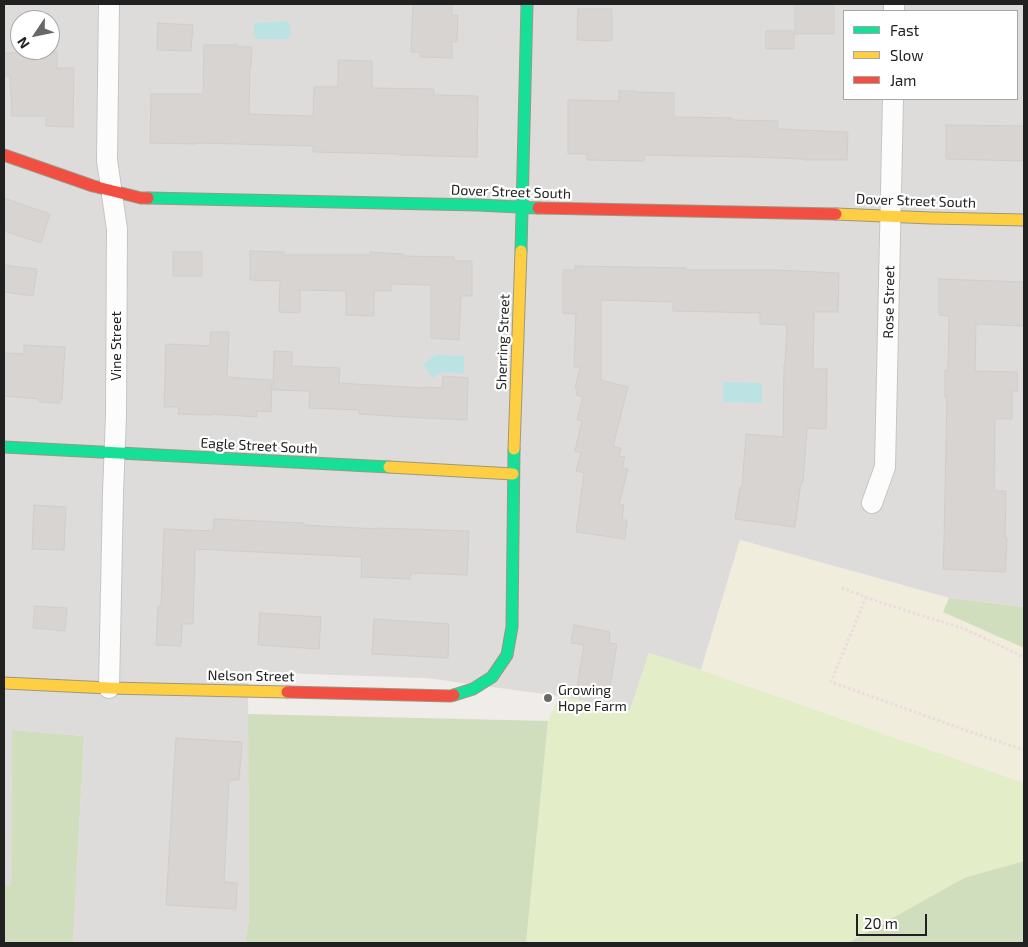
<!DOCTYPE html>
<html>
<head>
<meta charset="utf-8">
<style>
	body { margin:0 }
	#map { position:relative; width:1028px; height:947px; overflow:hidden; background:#efecea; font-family:"Exo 2",sans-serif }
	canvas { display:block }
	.frame { position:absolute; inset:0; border:5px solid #212121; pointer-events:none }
	.legend { position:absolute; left:843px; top:10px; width:175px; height:90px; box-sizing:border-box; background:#fff; border:1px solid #a6a6a6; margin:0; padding:6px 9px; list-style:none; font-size:15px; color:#212121 }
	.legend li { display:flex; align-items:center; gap:10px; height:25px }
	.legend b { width:25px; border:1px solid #a6a6a6 }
	.north { position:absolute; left:10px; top:10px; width:50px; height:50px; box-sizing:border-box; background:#fff; border:1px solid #a6a6a6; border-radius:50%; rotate:236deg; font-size:14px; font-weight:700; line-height:20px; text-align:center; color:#212121 }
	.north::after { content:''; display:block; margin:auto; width:18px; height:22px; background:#696867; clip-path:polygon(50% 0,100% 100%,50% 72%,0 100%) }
	.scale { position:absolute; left:856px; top:914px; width:71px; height:22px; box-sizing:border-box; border:2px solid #212121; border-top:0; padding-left:6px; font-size:15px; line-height:18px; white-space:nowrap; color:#212121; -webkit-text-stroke:4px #fff; paint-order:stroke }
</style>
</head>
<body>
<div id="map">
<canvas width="1028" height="947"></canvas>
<div class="frame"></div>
<ul class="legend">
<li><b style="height:6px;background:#16e098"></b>Fast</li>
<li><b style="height:6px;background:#ffcf43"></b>Slow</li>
<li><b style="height:6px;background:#f24e42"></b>Jam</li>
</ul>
<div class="north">N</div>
<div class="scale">20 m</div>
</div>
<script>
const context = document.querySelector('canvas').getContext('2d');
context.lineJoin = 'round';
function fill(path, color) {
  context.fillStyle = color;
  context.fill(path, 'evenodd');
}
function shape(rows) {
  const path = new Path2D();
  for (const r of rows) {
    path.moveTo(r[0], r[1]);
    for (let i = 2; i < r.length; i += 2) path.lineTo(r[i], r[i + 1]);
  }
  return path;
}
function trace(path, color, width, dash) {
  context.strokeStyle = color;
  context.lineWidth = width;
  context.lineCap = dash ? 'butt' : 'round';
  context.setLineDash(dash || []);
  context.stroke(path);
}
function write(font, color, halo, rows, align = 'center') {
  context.font = font + ' "Exo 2",sans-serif';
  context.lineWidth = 4.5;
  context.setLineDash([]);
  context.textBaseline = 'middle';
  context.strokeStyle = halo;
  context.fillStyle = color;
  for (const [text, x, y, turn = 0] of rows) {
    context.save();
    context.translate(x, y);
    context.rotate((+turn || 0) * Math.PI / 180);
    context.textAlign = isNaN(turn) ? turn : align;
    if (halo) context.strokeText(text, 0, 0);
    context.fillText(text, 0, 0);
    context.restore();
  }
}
fill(shape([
	[4,4,1024,4,1024,607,949,598,740,540,701,670,649,653,630,710,559,696,426,678,248,672,249,920,245,943,73,943,84,736,12,730,11,885,4,885],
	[844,11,1017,11,1017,99,844,99],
	[20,20,50,20,50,50,20,50]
]), '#dedcdb');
fill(shape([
	[740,540,949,598,943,612,1024,648,1024,783,701,670]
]), '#f0eddd');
fill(shape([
	[649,653,701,670,1024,783,1024,861,964,878,848,943,526,943,548,721,559,696,630,710]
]), '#e3edc8');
fill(shape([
	[949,598,1024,607,1024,648,943,612],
	[248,714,548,721,526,943,245,943,249,920],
	[12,730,84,736,73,943,4,943,4,885,11,885],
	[1024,861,1024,943,848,943,964,878]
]), '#d0debe');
fill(shape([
	[287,21,290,25,291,35,290,37,287,39,257,39,254,37,254,24,255,23],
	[435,355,464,356,464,373,441,372,433,378,423,365],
	[723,382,762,383,762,403,723,402]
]), '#bce3e4');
const building = shape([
	[413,4,452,4,452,15,458,15,457,42,452,42,452,58,420,57,420,52,411,52,413,4],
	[795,4,834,4,834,34,795,34,795,4],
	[578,9,612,9,612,41,577,40,578,9],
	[158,23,193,25,191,51,157,50,158,23],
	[766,31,794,31,794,49,766,49,766,31],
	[204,45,238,45,238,47,252,47,251,67,250,67,249,114,313,116,314,87,338,87,338,60,372,61,372,88,434,89,434,95,478,96,477,157,399,155,399,154,313,152,313,146,197,143,197,144,150,143,151,94,203,94,204,45],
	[57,52,57,68,74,68,73,127,46,126,46,116,12,116,10,76,4,76,4,53,57,52],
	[619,91,637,91,637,92,674,93,674,117,732,118,732,120,778,121,778,129,848,132,847,160,803,160,803,159,749,157,644,155,644,161,587,160,587,154,568,154,568,100,619,101,619,91],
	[946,125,1024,126,1024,161,946,159,946,125],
	[4,198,50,214,41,243,4,231,4,198],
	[250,251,284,252,284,255,370,255,370,252,403,254,403,256,454,257,454,261,472,261,472,296,461,296,459,340,431,338,431,285,391,284,391,291,374,291,374,316,346,315,346,291,300,290,300,313,279,312,280,281,250,280,250,251],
	[173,252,202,252,202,276,173,276,173,252],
	[4,265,37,269,33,296,4,292,4,265],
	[575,266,686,268,686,270,776,270,839,273,838,312,814,312,813,369,827,369,826,429,807,428,803,483,801,482,795,527,735,519,740,487,742,487,746,434,783,437,784,365,785,365,787,325,760,324,760,313,673,311,673,302,601,300,601,380,628,387,613,446,621,448,619,456,625,457,622,468,628,469,619,504,624,505,622,520,627,520,625,539,576,532,584,473,576,471,581,453,575,451,582,421,577,420,583,397,576,395,578,389,575,388,580,367,574,367,576,314,563,313,563,270,575,270,575,266],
	[939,279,1024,282,1024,326,976,324,975,371,1017,372,1018,391,1012,391,1012,419,995,419,994,491,1006,491,1005,537,1007,538,1005,572,943,569,944,540,947,397,945,397,945,370,948,370,949,316,939,315,939,279],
	[211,332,229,332,227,377,272,380,271,412,257,411,257,417,211,414,211,415,178,414,179,407,164,407,166,344,210,346,211,332],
	[24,345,65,347,62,400,60,400,60,403,39,402,39,399,4,396,4,353,24,354,24,345],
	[274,351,292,352,292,366,340,368,339,383,424,388,424,387,442,388,443,376,468,378,467,420,423,418,359,414,359,410,309,408,310,391,273,390,274,351],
	[34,505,66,507,64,550,32,549,34,505],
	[214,519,304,523,304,525,378,529,378,528,469,531,467,575,411,573,410,579,361,577,362,557,195,549,193,624,182,624,181,646,156,645,158,606,161,606,164,529,213,531,214,519],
	[35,606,67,608,65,631,33,628,35,606],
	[260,613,321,617,319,649,258,645,260,613],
	[374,619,449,624,448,658,372,654,374,619],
	[574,625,610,632,609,643,617,644,609,692,577,687,584,645,571,643,574,625],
	[176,738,242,742,239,780,229,780,224,882,237,883,236,909,166,905,176,738]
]);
fill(building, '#d8d4d2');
trace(building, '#d2cdcb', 1);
const street = shape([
	[894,11,894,4],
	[872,503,885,467,893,99],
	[109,688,113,493,116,415,117,229,107,160,109,4]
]);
const fast = shape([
	[148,198,478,205,538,208],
	[521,251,527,4],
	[4,447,389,467],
	[454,695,473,689,492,677,507,655,512,627,514,449]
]);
const slow = shape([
	[836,214,931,218,1024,220],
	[514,449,521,251],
	[389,467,513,474],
	[4,683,109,688,287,692]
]);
const jam = shape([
	[4,155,93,186,141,198,148,198],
	[538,208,836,214],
	[287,692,450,696,454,695]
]);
trace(street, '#c6c5c4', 22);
trace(fast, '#9b9880', 13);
trace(slow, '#9b9880', 13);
trace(jam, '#9b9880', 13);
trace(shape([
	[842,588,882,603,965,629,1024,657],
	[866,597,831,682,971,732,1024,750]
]), '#ecdadc', 3, [2.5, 2.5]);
trace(street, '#fdfcfc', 20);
trace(fast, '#16e098', 11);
trace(slow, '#ffcf43', 11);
trace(jam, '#f24e42', 11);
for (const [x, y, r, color] of [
	[548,698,5,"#696867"]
]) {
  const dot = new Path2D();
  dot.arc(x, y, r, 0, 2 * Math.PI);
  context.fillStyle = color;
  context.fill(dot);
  trace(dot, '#fff', 2);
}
write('14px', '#212121', '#fff', [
	["Dover Street South",511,192,2],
	["Dover Street South",916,201,2],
	["Rose Street",889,302,-89],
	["Sherring Street",503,342,-88],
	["Vine Street",116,346,-90],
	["Eagle Street South",259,446,3],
	["Nelson Street",251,676,1]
]);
write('14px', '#212121', '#fff', [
	["Growing",558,690],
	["Hope Farm",558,706]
], 'left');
</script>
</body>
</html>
